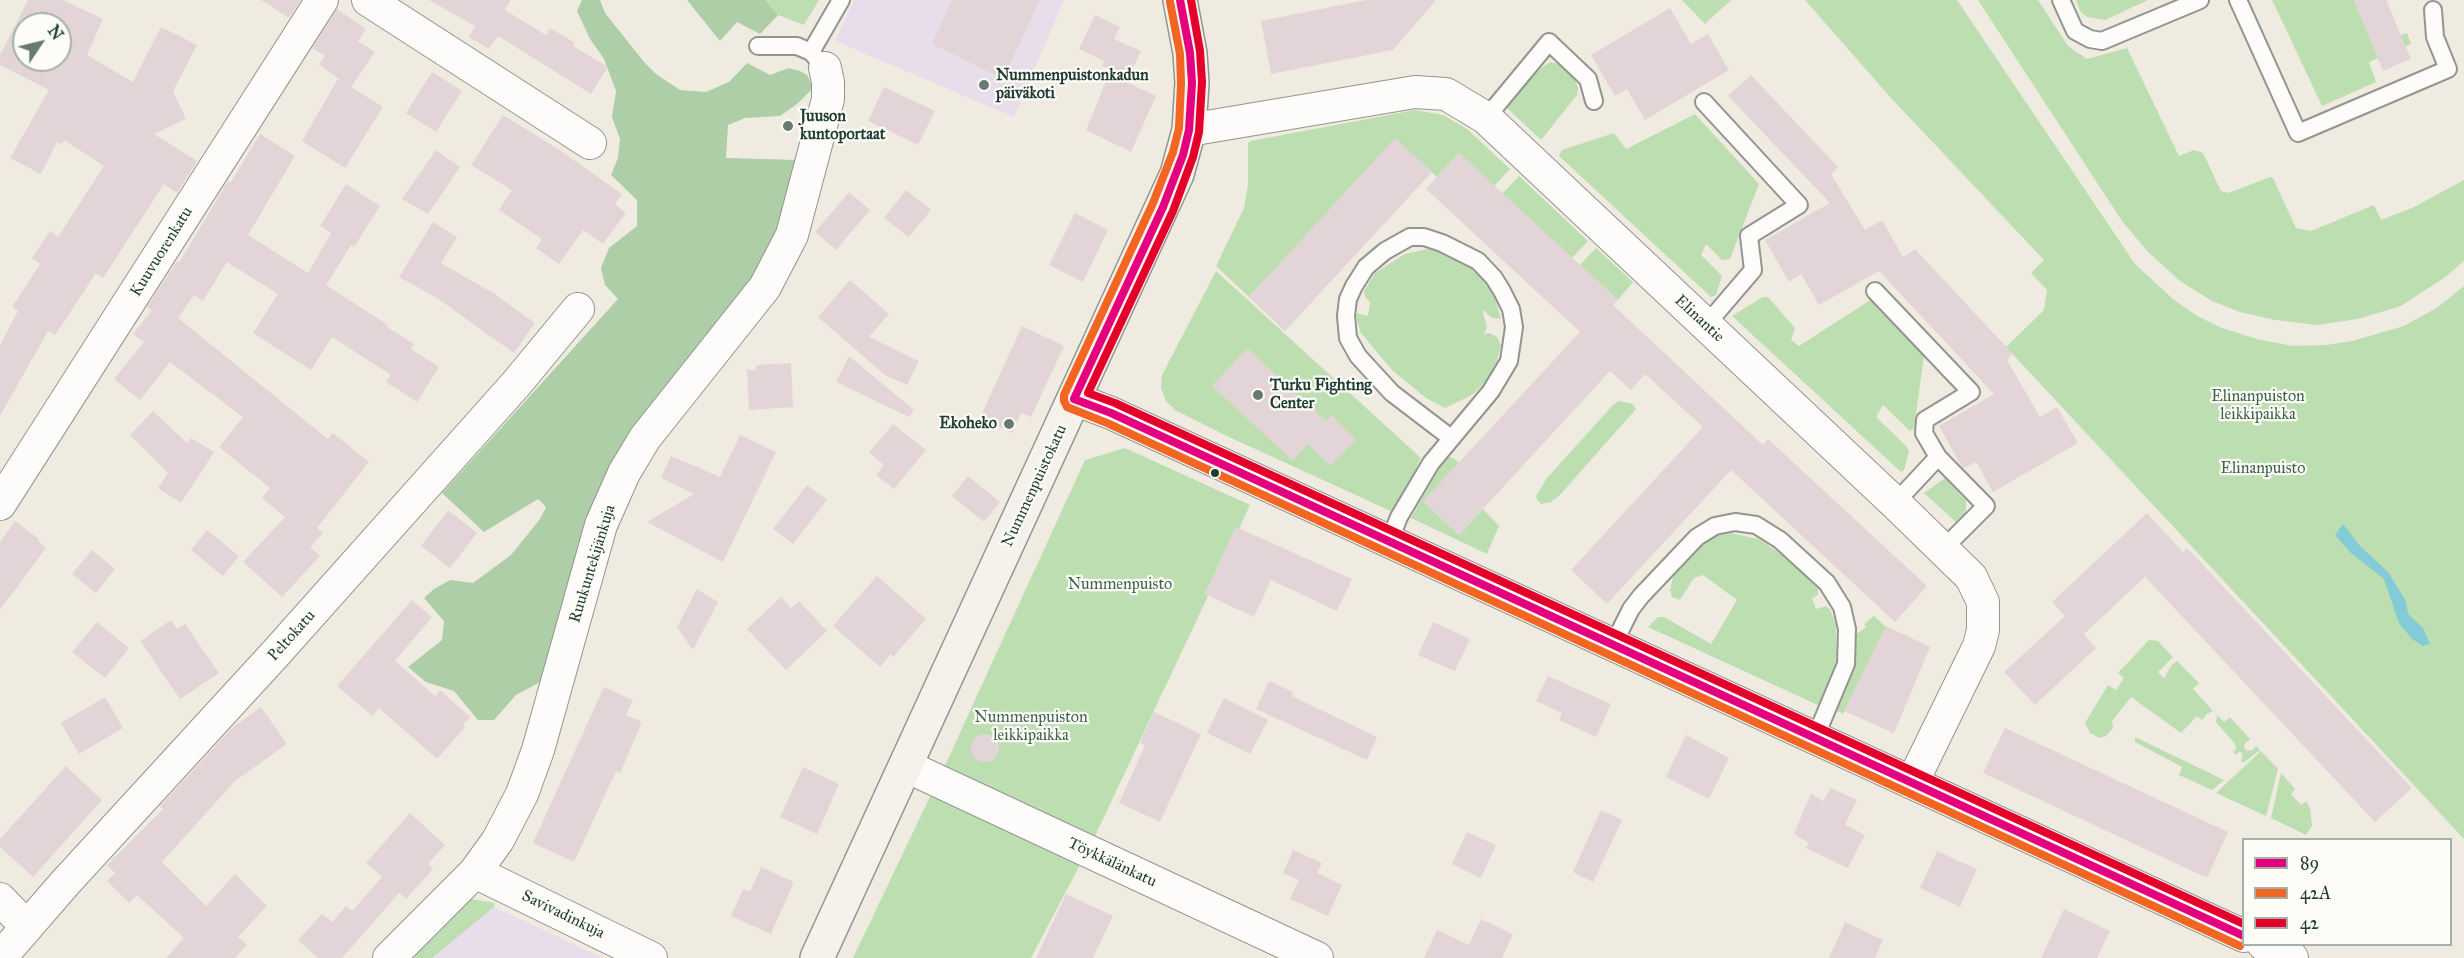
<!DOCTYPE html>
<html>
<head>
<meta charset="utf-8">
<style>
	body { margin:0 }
	#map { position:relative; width:2464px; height:958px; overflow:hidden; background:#f0ebe1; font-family:"IM FELL Great Primer",serif }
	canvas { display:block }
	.legend { position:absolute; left:2242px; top:838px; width:210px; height:108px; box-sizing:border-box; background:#fdfcf7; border:2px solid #a4b0a9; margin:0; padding:8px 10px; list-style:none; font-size:18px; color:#1f3d34 }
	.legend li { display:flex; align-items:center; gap:12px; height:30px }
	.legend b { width:30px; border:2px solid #a4b0a9 }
	.north { position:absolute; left:12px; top:12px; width:60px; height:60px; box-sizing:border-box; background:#fdfcf7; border:2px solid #a4b0a9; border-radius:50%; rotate:55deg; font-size:16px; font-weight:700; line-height:24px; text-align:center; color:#1f3d34 }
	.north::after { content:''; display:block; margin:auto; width:21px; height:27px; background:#687a71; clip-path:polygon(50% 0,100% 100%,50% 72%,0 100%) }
</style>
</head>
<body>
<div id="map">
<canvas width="2464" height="958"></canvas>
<ul class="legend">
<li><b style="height:8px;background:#e5007d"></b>89</li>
<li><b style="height:8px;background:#f26522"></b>42A</li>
<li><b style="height:8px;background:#e4002b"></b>42</li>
</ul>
<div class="north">N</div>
</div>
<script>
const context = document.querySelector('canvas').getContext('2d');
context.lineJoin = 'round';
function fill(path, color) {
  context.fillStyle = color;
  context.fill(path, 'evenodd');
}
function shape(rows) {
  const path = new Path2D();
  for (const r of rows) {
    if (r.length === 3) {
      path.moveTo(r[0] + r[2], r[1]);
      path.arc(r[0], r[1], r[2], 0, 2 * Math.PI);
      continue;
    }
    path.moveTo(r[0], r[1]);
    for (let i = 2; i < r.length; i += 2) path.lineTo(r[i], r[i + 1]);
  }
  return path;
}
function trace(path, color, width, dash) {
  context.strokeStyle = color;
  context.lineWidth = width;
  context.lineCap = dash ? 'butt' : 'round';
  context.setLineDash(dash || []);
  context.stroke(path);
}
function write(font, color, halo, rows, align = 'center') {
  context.font = font + ' "IM FELL Great Primer",serif';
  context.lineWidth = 4.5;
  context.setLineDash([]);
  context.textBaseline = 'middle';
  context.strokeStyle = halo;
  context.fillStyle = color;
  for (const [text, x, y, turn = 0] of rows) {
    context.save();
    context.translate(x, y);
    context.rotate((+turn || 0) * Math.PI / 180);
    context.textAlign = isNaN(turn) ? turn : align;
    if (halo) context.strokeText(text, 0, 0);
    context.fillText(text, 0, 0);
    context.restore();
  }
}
fill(shape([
	[854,0,1064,0,1014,117,835,41],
	[494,907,603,958,432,958]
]), '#e8deeb');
fill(shape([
	[765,0,819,0,804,25,778,15],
	[1682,0,1731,0,1705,24],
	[1805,0,1957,0,2135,264,2173,299,2197,316,2222,328,2257,339,2292,346,2326,345,2352,341,2404,326,2438,307,2464,286,2464,839,2006,347,2044,310,2047,290,2031,273,2044,260,1891,98],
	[1978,0,2038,0,2068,46,2087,59,2127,48,2179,156,2194,150,2203,153,2221,191,2229,193,2270,177,2273,178,2296,228,2311,231,2374,205,2381,220,2412,208,2464,180,2464,261,2444,278,2401,306,2358,319,2317,325,2275,320,2240,312,2212,301,2180,281,2148,252,2122,221],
	[2076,0,2148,0,2105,20,2087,17,2080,11],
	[2272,0,2354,0,2373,46,2407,33,2411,44,2369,62,2376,82,2322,106],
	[1550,62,1559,64,1575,79,1578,88,1577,95,1541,140,1505,106,1540,69],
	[1415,110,1443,115,1467,129,1510,169,1494,186,1459,153,1437,177,1395,139,1249,297,1216,266,1244,208,1248,184,1248,143,1251,141],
	[1695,114,1759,184,1730,259,1722,260,1706,244,1701,255,1722,276,1716,295,1711,297,1559,156,1562,150,1614,133,1626,149],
	[1519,176,1588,241,1572,258,1502,194],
	[1596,248,1633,282,1618,300,1580,265],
	[1427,249,1450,254,1477,272,1492,289,1501,319,1492,318,1482,309,1487,327,1484,334,1490,333,1497,337,1501,346,1496,363,1486,381,1472,395,1445,408,1426,398,1392,370,1361,333,1356,318,1357,313,1368,316,1370,302,1365,297,1364,291,1375,273,1405,254],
	[1216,271,1421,458,1395,513,1229,437,1175,410,1166,401,1161,388,1162,375],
	[1763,297,1768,297,1795,328,1791,340,1799,346,1872,299,1924,356,1914,428,1910,431,1883,405,1876,417,1906,446,1909,451,1904,470,1901,472,1732,316],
	[1619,401,1633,404,1636,409,1560,495,1551,502,1541,504,1537,500,1536,496,1547,478,1613,405],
	[1125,448,1250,505,1239,529,1236,527,1205,594,1208,596,1096,834,1031,958,853,958,947,761,1085,460],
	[1451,457,1459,462,1424,502,1459,535,1483,509,1499,526,1487,554,1411,518,1445,458],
	[1945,478,1966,501,1966,513,1958,524,1924,493],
	[1730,533,1759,539,1793,563,1818,589,1818,595,1812,598,1816,609,1826,606,1830,609,1836,626,1836,657,1834,675,1820,706,1648,627,1658,617,1664,617,1711,644,1737,600,1703,575,1694,578,1680,600,1672,597,1670,590,1673,577,1694,552,1712,537],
	[1874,616,1886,627,1843,714,1837,711,1851,671,1854,636,1866,627,1864,624],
	[2149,640,2158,641,2173,657,2158,672,2164,678,2171,666,2177,661,2199,683,2193,689,2213,711,2207,714,2202,720,2197,716,2181,733,2131,697,2112,721,2113,728,2106,736,2100,738,2090,733,2085,723,2088,718,2108,685,2116,690,2124,678,2118,673],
	[2217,715,2224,722,2230,717,2250,739,2244,745,2246,751,2253,750,2256,746,2260,750,2243,763,2241,761,2243,753,2239,752,2236,755,2233,752,2236,749,2235,744,2216,722],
	[2135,737,2189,763,2224,780,2212,790,2179,775,2182,767,2135,742],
	[2261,751,2278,769,2266,816,2216,793],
	[2281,773,2295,789,2291,794,2301,805,2306,801,2310,808,2312,826,2306,835,2271,818],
	[471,899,495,903,494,907,432,958,404,958,463,900]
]), '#bddeb1');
fill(shape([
	[582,0,600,0,605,13,644,62,656,74,680,90,706,92,729,82,747,63,770,75,789,68,800,71,807,75,813,88,797,104,780,116,745,118,728,125,726,158,797,160,772,251,744,290,636,427,542,681,516,695,494,720,478,720,454,691,426,682,408,667,442,640,444,621,424,598,434,589,450,580,473,583,511,555,540,519,546,507,538,499,484,532,442,493,618,299,605,285,601,268,609,248,637,226,637,200,611,175,618,158,620,139,612,117,616,91,604,59,590,39,577,11],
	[687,0,765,0,778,15,760,34,737,22,720,41]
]), '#adcea6');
fill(shape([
	[2343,524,2360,546,2388,572,2406,601,2408,614,2423,628,2430,644,2423,646,2412,639,2399,623,2384,579,2351,553,2335,535]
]), '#83cbd6');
fill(shape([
	[28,0,63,0,103,19,87,55,133,82,161,27,197,45,173,91,186,119,154,134,197,161,177,193,164,184,103,278,96,273,55,335,48,331,0,416,0,345,18,311,12,307,40,264,32,258,50,231,58,237,104,166,64,140,62,145,57,142,41,174,10,158,49,90,0,65,0,55],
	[24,24,60,24,60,60,24,60],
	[261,0,301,0,289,18],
	[429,0,511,0,505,10,546,35,550,28,575,43,573,46,608,67,591,94,498,36,489,49,469,37,475,26],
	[952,0,1040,0,1003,79,932,44],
	[1366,0,1436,0,1393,50,1271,74,1261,21],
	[2354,0,2386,0,2411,59,2383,71],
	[1670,8,1691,44,1708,34,1729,70,1645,120,1627,89,1615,96,1591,55],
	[337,9,366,29,358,41,375,52,351,87,383,107,345,168,302,141,338,79,342,81,319,65,325,56,312,48],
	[1095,15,1120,27,1114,39,1141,51,1128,78,1102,66,1104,61,1079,49],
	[432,72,462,91,436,132,406,113],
	[1109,74,1156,96,1131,152,1086,130],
	[1751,75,1838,167,1831,174,1865,230,1882,220,1903,257,1915,249,2013,354,2007,360,2040,417,2057,407,2078,443,1993,492,1976,462,1964,468,1962,467,1939,426,1994,394,1879,271,1819,305,1801,274,1789,282,1765,240,1830,203,1728,96],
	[884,87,935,111,918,145,868,121],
	[503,115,558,149,622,194,615,204,626,213,603,244,583,230,559,264,536,248,542,239,499,210,512,190,471,165],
	[260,134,295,156,248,235,308,273,331,233,320,226,346,184,380,206,354,247,351,245,326,285,388,325,387,327,414,344,411,349,439,367,417,402,386,382,391,375,332,337,311,370,253,333,278,294,227,262,203,301,194,295,178,318,328,439,333,433,369,462,317,528,323,533,310,547,320,556,282,597,243,562,285,517,262,498,270,488,219,447,243,417,170,362,140,400,114,379,144,342,133,334,152,310,147,307,177,261,179,263,228,181,231,182],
	[1395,138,1432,172,1285,331,1249,297],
	[436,150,460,167,428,214,402,199],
	[1459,153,1618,300,1613,305,1763,445,1768,439,1927,586,1895,622,1731,470,1607,604,1571,570,1703,427,1645,374,1631,390,1610,371,1459,535,1423,501,1580,332,1426,189],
	[906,190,931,210,909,237,884,218],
	[849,192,870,210,836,250,815,232],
	[1075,213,1108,230,1083,282,1049,265],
	[433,222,457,237,441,263,493,293,535,323,514,353,437,298,399,277],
	[850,280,889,314,869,337,919,361,907,385,885,375,818,317],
	[1022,326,1064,346,1031,417,1021,413,1012,433,980,418],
	[1247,348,1326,421,1331,415,1356,439,1331,466,1308,444,1293,461,1212,386],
	[849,356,914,410,909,417,836,382],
	[791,363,793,407,749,410,747,370,756,370,756,365],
	[153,411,187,443,191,438,214,452,181,503,158,488,168,473,130,435],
	[893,424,926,450,894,489,876,475,884,465,869,453],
	[740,435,776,452,723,562,647,522,694,494,661,478,671,456,720,477],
	[968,476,1000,502,984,522,952,496],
	[807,485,827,500,793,544,773,529],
	[448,510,477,533,450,568,421,546],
	[2147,513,2183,552,2187,548,2412,788,2375,822,2145,577,2084,634,2096,648,2035,705,2004,672,2065,616,2052,602],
	[15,521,39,539,38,541,46,548,0,610,0,542],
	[1236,527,1352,579,1337,611,1271,580,1254,617,1205,594],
	[207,530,239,556,223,576,191,550],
	[92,550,115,569,96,593,72,574],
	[877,576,926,619,893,657,891,654,880,667,833,626],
	[697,589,718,602,693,650,677,627],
	[781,597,791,608,799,601,827,631,786,670,747,629],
	[412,600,432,617,395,661,435,696,440,690,470,717,463,725,465,727,437,759,379,708,372,716,337,686],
	[171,620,177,629,185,624,219,673,180,699,140,641],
	[97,622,129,648,105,678,72,652],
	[1433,622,1470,639,1455,671,1418,655],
	[1886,626,1930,647,1894,733,1844,711],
	[1548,676,1611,704,1596,737,1559,720,1562,713,1536,701],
	[1269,681,1293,692,1292,696,1377,737,1367,760,1256,709],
	[604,687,633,700,626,715,642,722,620,773,616,771,574,862,533,843],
	[105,697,123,728,79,754,61,723],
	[1224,698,1268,720,1250,754,1207,733],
	[261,707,287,744,235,781,162,862,206,906,235,874,267,906,238,937,247,945,235,958,166,958,184,938,137,895,129,903,107,881,115,873,107,865,163,809,160,806,232,728],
	[1154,712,1201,734,1160,822,1119,803,1145,745,1140,743],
	[2005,728,2228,832,2207,878,1983,773],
	[985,748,14],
	[1686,735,1729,758,1709,799,1666,777],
	[66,766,102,800,33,877,0,847,0,839],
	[803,767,839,784,817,834,780,817],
	[1831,788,1857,800,1845,825,1865,835,1848,868,1806,848,1809,843,1794,834,1811,793,1823,801],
	[1601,810,1622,820,1593,882,1573,872],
	[410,813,445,845,428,864,433,869,406,899,399,893,342,958,318,958,298,940,322,914,332,922,346,906,352,911,382,877,366,863],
	[1467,832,1496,845,1481,878,1452,864],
	[1293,850,1322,863,1317,873,1342,885,1328,916,1290,899,1299,880,1283,873],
	[1937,851,1977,869,1960,907,1920,888],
	[761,867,794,882,771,934,731,916,743,889,750,892],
	[1066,894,1113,916,1093,958,1036,958],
	[2064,909,2110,931,2097,958,2041,958],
	[1481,919,1513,934,1502,958,1424,958,1437,930,1469,945],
	[1845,922,1883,940,1875,958,1829,958]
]), '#e3d5d7');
const lane = shape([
	[2061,0,2075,31,2090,39,2102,41,2200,0],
	[2238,0,2298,133,2448,69,2435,37,2433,10],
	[758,46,797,46,811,52,825,68],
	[811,52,841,0],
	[1704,102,1799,205,1749,236,1753,270,1706,325],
	[1486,118,1549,42,1588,79,1594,101],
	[1875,291,1971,392,1925,420,1924,433,1938,457,1895,503],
	[1938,457,1986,506,1943,549],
	[1389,542,1399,517,1431,463,1491,391,1509,361,1514,327,1511,309,1502,291,1494,278,1478,261,1442,243,1424,237,1410,237,1385,251,1366,267,1354,286,1348,299,1346,316,1348,338,1358,356,1392,393,1451,438],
	[1613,645,1631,609,1641,596,1697,537,1715,526,1735,522,1756,525,1780,540,1827,583,1842,607,1847,629,1846,664,1815,738]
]);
const street = shape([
	[368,0,590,143],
	[1189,130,1415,92,1446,94,1486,118,1895,503,1971,577,1983,602,1983,630,1979,646,1912,783],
	[1074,399,1111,413,2244,936],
	[0,504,322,0],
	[906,766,1317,958],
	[475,872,651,958],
	[0,899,27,927],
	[2263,944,2292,958],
	[0,958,65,883,276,653,516,384,578,309],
	[389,958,475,872,498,840,522,794,538,750,601,525,624,473,645,438,765,287,792,235,828,99,828,82,825,68]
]);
const secondary = shape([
	[817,958,1177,174,1189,130,1192,83,1190,53,1180,0]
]);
trace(lane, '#93958f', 20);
trace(street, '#93958f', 34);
trace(secondary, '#93958f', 36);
trace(lane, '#fdfcfa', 16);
trace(street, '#fdfcfa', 32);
trace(secondary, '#f5f2ec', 33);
trace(shape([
	[1074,399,1111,413,2244,936],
	[1074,399,1163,207,1183,155,1189,130,1192,83,1190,53,1180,0]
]), '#e5007d', 8);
trace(shape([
	[1170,2,1180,54,1181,83,1179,128,1173,152,1153,203,1064,395,1064,401,1067,407,1107,423,2240,946]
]), '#f26522', 8);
trace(shape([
	[1191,0,1200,51,1202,82,1199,132,1193,157,1173,211,1088,393,1115,403,2244,924]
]), '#e4002b', 8);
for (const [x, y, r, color] of [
	[984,85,6,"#687a71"],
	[788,126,6,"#687a71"],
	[1258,395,6,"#687a71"],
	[1009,424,6,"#687a71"],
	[1215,473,5,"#1f3d34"]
]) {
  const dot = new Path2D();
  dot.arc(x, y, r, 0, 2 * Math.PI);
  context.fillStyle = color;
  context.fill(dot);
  trace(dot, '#fdfcf7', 2);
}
write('bold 16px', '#1f3d34', '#fdfcf7', [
	["Nummenpuistonkadun",996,76],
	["päiväkoti",996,94],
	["Juuson",800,117],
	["kuntoportaat",800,135],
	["Turku Fighting",1270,386],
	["Center",1270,404],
	["Ekoheko",997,424,"right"]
], 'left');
write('16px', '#1f3d34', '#fdfcf7', [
	["Kuuvuorenkatu",162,252,-58],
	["Elinantie",1699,319,43],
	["Nummenpuistokatu",1035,486,-65],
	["Ruukuntekijänkuja",593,564,-73],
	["Peltokatu",292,636,-48],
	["Töykkälänkatu",1112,863,25],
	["Savivadinkuja",563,915,26]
]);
write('16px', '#3c634a', '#fdfcf7', [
	["Elinanpuiston",2258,397],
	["leikkipaikka",2258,415],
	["Elinanpuisto",2263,469],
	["Nummenpuisto",1120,585],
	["Nummenpuiston",1031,718],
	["leikkipaikka",1031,736]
]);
</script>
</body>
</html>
